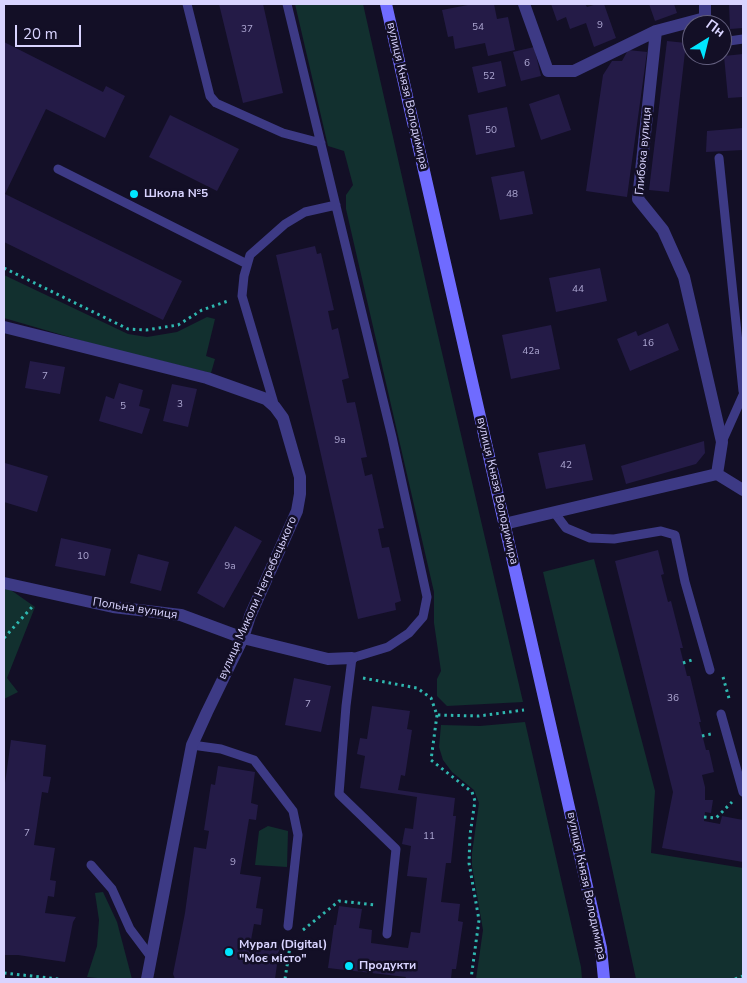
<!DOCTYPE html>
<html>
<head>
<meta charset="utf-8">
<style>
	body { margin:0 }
	#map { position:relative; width:747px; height:983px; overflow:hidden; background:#130f26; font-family:"Nunito Sans",sans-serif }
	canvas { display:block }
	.frame { position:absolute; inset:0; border:5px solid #d9d4ff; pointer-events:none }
	.north { position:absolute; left:682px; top:15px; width:50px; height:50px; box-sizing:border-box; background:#130f26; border:1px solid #625e7d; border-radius:50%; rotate:36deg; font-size:14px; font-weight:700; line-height:20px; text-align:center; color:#d9d4ff }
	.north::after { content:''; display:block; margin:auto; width:18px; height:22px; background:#00e5ff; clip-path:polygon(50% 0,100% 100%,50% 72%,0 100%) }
	.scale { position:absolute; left:15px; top:25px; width:66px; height:22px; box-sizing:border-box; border:2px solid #d9d4ff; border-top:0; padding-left:6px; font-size:15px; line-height:18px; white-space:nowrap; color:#d9d4ff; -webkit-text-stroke:4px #130f26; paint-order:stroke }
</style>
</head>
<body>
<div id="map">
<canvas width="747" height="983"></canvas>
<div class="frame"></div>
<div class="north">Пн</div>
<div class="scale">20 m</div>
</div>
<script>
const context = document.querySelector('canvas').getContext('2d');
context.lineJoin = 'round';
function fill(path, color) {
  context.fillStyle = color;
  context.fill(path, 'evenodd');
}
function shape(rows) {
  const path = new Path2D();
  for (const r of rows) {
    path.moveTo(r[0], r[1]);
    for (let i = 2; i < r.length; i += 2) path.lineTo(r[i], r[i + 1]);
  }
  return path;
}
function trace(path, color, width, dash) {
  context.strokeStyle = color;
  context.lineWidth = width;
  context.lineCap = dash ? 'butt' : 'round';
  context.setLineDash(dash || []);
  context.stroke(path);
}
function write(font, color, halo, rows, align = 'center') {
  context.font = font + ' "Nunito Sans",sans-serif';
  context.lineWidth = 5;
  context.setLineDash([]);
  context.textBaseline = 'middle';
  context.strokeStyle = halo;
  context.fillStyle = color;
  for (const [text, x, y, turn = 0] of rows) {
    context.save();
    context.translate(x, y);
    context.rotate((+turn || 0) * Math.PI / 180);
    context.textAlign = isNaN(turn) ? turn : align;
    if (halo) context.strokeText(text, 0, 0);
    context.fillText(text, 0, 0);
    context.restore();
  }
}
fill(shape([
	[295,4,363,4,430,301,523,702,447,706,437,696,437,679,441,671,434,623,434,592,346,209,346,195,353,185,344,151,328,146],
	[4,275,128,334,147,337,177,332,207,317,215,319,206,356,215,359,211,373,100,346,4,318],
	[594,559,655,791,651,853,743,868,743,979,636,979,598,803,543,572],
	[8,588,35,607,7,678,18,692,4,699,4,589],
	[525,722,581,967,582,979,476,979,483,930,472,866,472,853,479,803,474,790,452,772,443,760,439,747,441,725,480,726],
	[268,826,288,831,287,867,255,865,259,831],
	[103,892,117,922,132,979,107,979,87,977,97,946,99,920,95,893]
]), '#12302f');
fill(shape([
	[219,4,263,4,283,93,243,103],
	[473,4,494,4,497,19,508,17,515,50,488,56,485,43,455,49,453,36,448,37,442,10],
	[551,4,585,4,587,7,597,4,604,4,616,38,594,47,586,23,570,29,566,17,557,21],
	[649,4,674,4,677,13,655,21],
	[729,4,743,4,743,28,730,29],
	[667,41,686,43,669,192,649,190],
	[4,42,103,92,106,86,125,96,105,138,46,109,5,194,182,281,163,320,4,242],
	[534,47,541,76,521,81,513,52],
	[628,50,647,52,627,197,586,191,603,75,612,61,622,61],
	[743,54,743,97,728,98,724,56],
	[501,61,506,86,478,93,472,67],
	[559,94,571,130,541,140,529,104],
	[507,107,515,147,476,155,468,115],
	[170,115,239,149,217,191,149,157],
	[743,128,743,150,706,152,707,131],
	[524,171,533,214,500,220,491,177],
	[315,246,317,254,321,253,334,310,328,311,332,330,338,328,349,378,342,380,347,403,355,402,367,457,361,458,365,476,372,474,384,528,378,529,382,548,389,547,401,601,395,603,396,610,358,619,276,255],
	[600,268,607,301,556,312,549,278],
	[668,323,679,350,630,371,617,339,636,331,638,336],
	[551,325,560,369,511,379,502,335],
	[30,361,65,367,60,394,25,388],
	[119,383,143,390,139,406,150,409,142,434,99,421,106,396,114,399],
	[172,384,197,389,188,427,163,421],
	[704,441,705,453,696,464,626,484,621,466],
	[585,444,593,480,546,489,538,453],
	[5,463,48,476,37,512,4,502],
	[235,526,262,541,224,608,197,593],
	[61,538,111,549,105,576,55,566],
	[658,550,664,574,661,575,668,602,671,601,683,648,680,648,687,676,690,676,701,722,699,722,706,750,709,750,714,772,702,775,705,787,705,800,713,800,711,813,705,812,704,821,720,824,722,816,743,820,743,862,662,848,673,792,615,561],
	[138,554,169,562,161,591,130,583],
	[294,678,331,686,321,732,285,725],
	[372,706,410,711,407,729,412,730,405,776,401,775,398,790,455,798,453,816,456,816,451,863,446,863,441,902,460,904,458,921,463,922,456,969,452,969,451,979,405,979,406,977,328,968,334,925,336,925,339,906,362,909,359,928,372,930,371,943,408,948,411,932,420,933,427,878,407,876,411,846,402,844,405,828,413,829,417,797,360,788,365,756,357,754,360,738,367,739],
	[11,740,46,745,43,776,51,777,48,793,42,792,34,845,55,848,50,880,56,881,54,897,48,896,45,913,76,917,73,922,65,962,18,955,4,955,4,790],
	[218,766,255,772,251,803,258,805,256,820,249,819,240,874,261,877,256,908,263,909,261,925,254,924,251,940,282,945,279,950,275,979,175,979,173,974,185,913,194,847,206,849,209,831,204,830,211,784,215,785]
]), '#241b47');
trace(shape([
	[4,268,128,329,146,330,178,325,202,310,228,301],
	[4,638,32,607],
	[683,663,692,660],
	[723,677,730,702],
	[363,678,417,688,431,698,437,715,479,716,524,710],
	[437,715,431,760,472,792,475,801,470,835,469,863,479,920,471,979],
	[702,736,711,734],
	[704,817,716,818,732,802],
	[303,930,339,901,376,905],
	[4,973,59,979],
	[285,979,291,940],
	[735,979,743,976]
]), '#2fb8b0', 3, [2.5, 4]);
trace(shape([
	[187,4,210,96,216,103,283,133,321,143],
	[287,4,392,437,427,597,423,617,409,633,388,647,352,658,346,706,339,794,396,849,387,934],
	[722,42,743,39],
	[719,158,743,391],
	[58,169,247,264],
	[275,407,242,296,244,276,250,255,285,224,305,212,336,205],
	[722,442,743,395],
	[554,512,566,528,590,538,614,539,661,531,675,535,685,582,710,670],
	[721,714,743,792],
	[192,745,221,749,254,760,293,811,298,835,288,926],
	[91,865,112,889,130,929,151,957]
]), '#3d3a85', 9);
trace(shape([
	[524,4,548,71,574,71,656,31,705,18,705,4],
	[656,31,638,199,663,230,684,277,722,442,717,474,743,490],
	[4,327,207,378,266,399,275,407,283,418,300,477,300,494,297,511,250,616,243,638,207,712,192,745,147,979],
	[504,524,717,474],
	[4,583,113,607,181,615,243,638,328,659,352,658]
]), '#3d3a85', 12);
trace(shape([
	[386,4,601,948,604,979]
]), '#6f6bff', 12);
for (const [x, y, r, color] of [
	[134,194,5,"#00e5ff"],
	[229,952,5,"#00e5ff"],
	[349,966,5,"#00e5ff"]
]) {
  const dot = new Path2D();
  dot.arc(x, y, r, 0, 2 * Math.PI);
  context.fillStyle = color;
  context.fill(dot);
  trace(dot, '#130f26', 2);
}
write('10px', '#aca6d1', null, [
	["9",600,26],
	["54",478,28],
	["37",247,30],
	["6",527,64],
	["52",489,77],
	["50",491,131],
	["48",512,195],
	["44",578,290],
	["16",648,344],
	["42а",531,352],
	["7",45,377],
	["3",180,405],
	["5",123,407],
	["9а",340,441],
	["42",566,466],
	["10",83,557],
	["9а",230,567],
	["36",673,699],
	["7",308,705],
	["7",27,834],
	["11",429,837],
	["9",233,863]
]);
write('12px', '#d9d4ff', '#130f26', [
	["вулиця Князя Володимира",407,96,77],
	["Глибока вулиця",644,151,-85],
	["вулиця Князя Володимира",497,491,77],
	["вулиця Миколи Негребецького",258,598,-66],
	["Польна вулиця",135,609,9],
	["вулиця Князя Володимира",586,886,78]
]);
write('bold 12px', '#d9d4ff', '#130f26', [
	["Школа №5",144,194],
	["Мурал (Digital)",239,945],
	["\"Моє місто\"",239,959],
	["Продукти",359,966]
], 'left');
</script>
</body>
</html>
